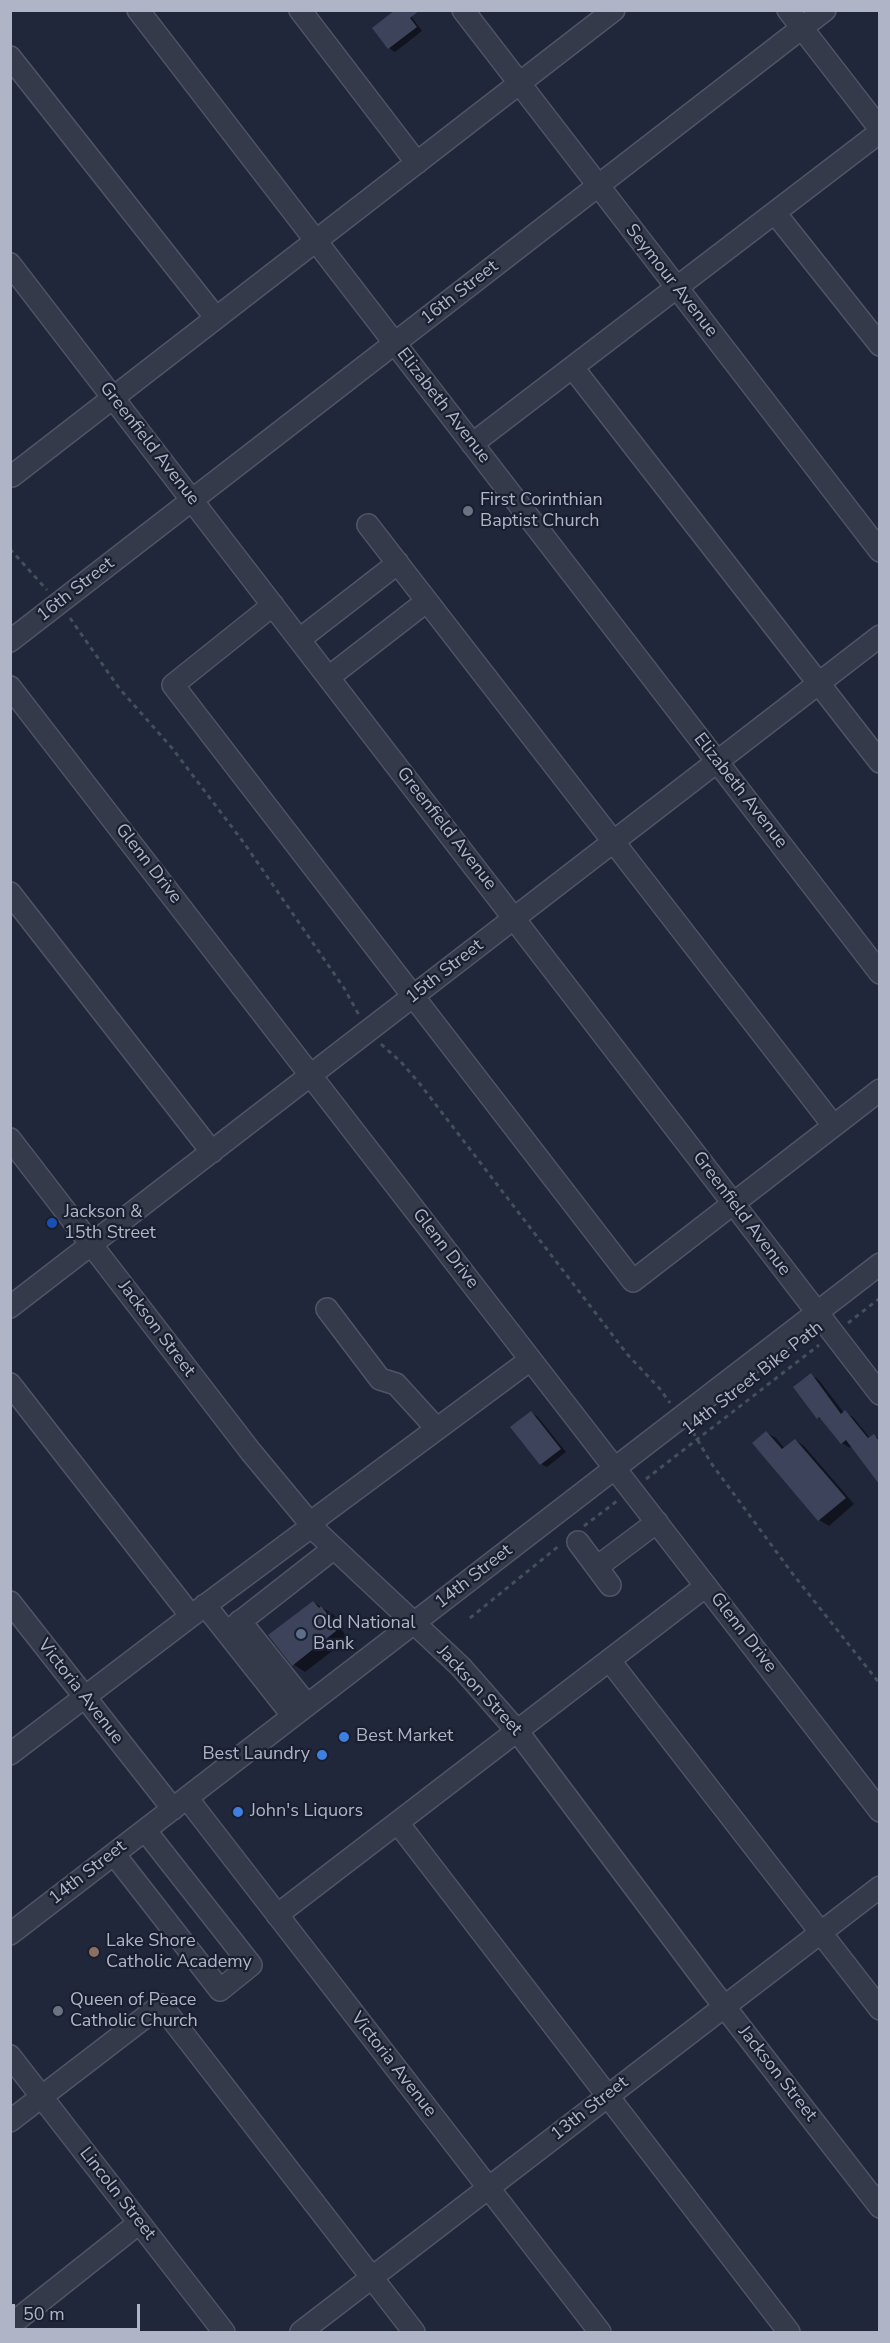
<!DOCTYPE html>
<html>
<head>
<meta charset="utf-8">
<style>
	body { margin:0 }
	#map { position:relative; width:890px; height:2343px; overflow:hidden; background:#21273b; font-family:"Nunito Sans",sans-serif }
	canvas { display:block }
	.frame { position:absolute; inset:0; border:12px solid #b0b4c7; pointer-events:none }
	.scale { position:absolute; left:12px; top:2304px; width:128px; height:27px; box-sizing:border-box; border:3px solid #b0b4c7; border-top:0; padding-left:8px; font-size:18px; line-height:21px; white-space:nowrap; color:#b0b4c7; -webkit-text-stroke:4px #1a1f30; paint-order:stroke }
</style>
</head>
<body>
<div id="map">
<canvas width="890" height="2343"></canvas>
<div class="frame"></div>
<div class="scale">50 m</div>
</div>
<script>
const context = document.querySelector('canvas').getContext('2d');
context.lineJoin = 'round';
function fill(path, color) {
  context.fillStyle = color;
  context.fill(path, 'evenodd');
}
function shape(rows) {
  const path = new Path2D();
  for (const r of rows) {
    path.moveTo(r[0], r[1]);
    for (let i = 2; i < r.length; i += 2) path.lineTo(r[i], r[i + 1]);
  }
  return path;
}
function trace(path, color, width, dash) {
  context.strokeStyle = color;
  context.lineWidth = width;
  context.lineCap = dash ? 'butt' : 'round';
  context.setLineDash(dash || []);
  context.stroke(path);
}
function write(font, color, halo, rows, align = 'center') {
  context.font = font + ' "Nunito Sans",sans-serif';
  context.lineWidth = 4.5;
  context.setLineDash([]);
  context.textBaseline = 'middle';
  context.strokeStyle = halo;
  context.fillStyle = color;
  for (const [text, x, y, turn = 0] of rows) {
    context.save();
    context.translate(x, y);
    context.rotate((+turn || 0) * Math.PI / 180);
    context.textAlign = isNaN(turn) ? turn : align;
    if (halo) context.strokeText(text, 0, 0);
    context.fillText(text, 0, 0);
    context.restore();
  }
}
fill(shape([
	[407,11,422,31,395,52,389,48],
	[811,1375,818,1379,844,1413,853,1417,870,1438,874,1435,880,1439,880,1481,852,1446,850,1448,842,1443,824,1421,818,1418],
	[531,1413,537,1416,566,1452,547,1467,541,1464],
	[767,1433,776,1438,785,1449,795,1440,804,1446,854,1504,829,1526,819,1520,754,1443],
	[313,1602,334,1615,344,1628,342,1630,348,1639,305,1672,293,1664]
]), '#0007');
fill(shape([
	[395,10,420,10,410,18,417,27,388,49,372,28],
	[811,1373,841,1414,845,1410,868,1438,874,1434,879,1441,879,1484,846,1440,841,1444,819,1417,817,1419,793,1387],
	[531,1411,561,1449,540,1465,510,1427],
	[766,1431,782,1449,795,1439,846,1498,818,1521,752,1443],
	[313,1601,319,1608,321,1606,333,1621,330,1623,336,1631,292,1666,268,1635]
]), '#3d435b');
const minor = shape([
	[138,10,880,973],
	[300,10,417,163],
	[463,10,880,551],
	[788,10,880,129],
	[10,57,216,318],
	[775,213,880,345],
	[10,264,880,1394],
	[573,368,880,762],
	[472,444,880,132],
	[10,474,12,476,614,10],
	[368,525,833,1125],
	[273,605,173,685,633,1281,880,1090],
	[300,639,398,563],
	[10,641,825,10],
	[329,677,427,601],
	[10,687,880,1811],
	[10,893,212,1152],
	[10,1139,251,1452,319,1534,461,1667,518,1732,710,1988,880,2207],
	[10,1307,880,636],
	[327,1309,380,1379,396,1384,437,1429],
	[10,1384,191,1616],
	[310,1523,530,1360],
	[578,1542,610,1585],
	[597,1567,657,1522],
	[10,1602,173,1809],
	[205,1605,293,1716],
	[240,1621,307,1705],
	[227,1632,333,1549],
	[610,1661,880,2009],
	[10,1754,191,1616,312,1526],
	[187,1798,600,2332],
	[398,1823,789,2332],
	[114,1854,220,1990,251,1965,145,1830],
	[277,1915,706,1586],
	[10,1934,880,1264],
	[10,2056,224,2332],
	[10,2121,161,2005,414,2332],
	[18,2319,139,2223],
	[301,2332,880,1887]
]);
trace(minor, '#505466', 24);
trace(shape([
	[10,549,47,590],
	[70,618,119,688,172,748,244,843,344,988,359,1015],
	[381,1044,401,1062,420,1084,627,1354,660,1389,670,1403],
	[848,1323,880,1298],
	[693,1432,711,1463,792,1573,880,1684],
	[646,1479,819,1345],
	[584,1526,617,1501],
	[470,1618,560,1545]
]), '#415159', 3, [4.5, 4.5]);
trace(minor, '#353a4b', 21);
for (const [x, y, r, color] of [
	[468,511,6,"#6b7280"],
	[52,1223,6,"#1a4fb4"],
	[301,1634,6,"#5c6f8a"],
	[344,1737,6,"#3f7fe0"],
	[322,1755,6,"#3f7fe0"],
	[238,1812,6,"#3f7fe0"],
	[94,1952,6,"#8d6e63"],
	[58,2011,6,"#6b7280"]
]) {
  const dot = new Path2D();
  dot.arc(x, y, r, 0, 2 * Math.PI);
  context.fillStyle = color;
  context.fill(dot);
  trace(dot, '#1a1f30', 2);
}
write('18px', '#b0b4c7', '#1a1f30', [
	["Seymour Avenue",671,281,52],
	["16th Street",460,293,-38],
	["Elizabeth Avenue",443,406,52],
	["Greenfield Avenue",149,444,52],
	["16th Street",76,590,-38],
	["Elizabeth Avenue",740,791,52],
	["Greenfield Avenue",446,829,52],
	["Glenn Drive",148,864,52],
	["15th Street",445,972,-38],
	["Greenfield Avenue",741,1214,53],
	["Glenn Drive",445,1249,52],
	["Jackson Street",156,1329,53],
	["14th Street Bike Path",753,1379,-38],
	["14th Street",474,1577,-38],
	["Glenn Drive",743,1633,52],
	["Jackson Street",479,1691,47],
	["Victoria Avenue",80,1692,52],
	["14th Street",88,1873,-38],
	["Victoria Avenue",393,2065,52],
	["Jackson Street",777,2074,52],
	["13th Street",590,2109,-38],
	["Lincoln Street",117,2194,52]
]);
write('18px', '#b0b4c7', '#1a1f30', [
	["First Corinthian",480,501],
	["Baptist Church",480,522],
	["Jackson &",64,1213],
	["15th Street",64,1234],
	["Old National",313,1624],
	["Bank",313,1645],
	["Best Market",356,1737],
	["Best Laundry",310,1755,"right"],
	["John's Liquors",250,1812],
	["Lake Shore",106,1942],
	["Catholic Academy",106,1963],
	["Queen of Peace",70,2001],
	["Catholic Church",70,2022]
], 'left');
</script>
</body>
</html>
